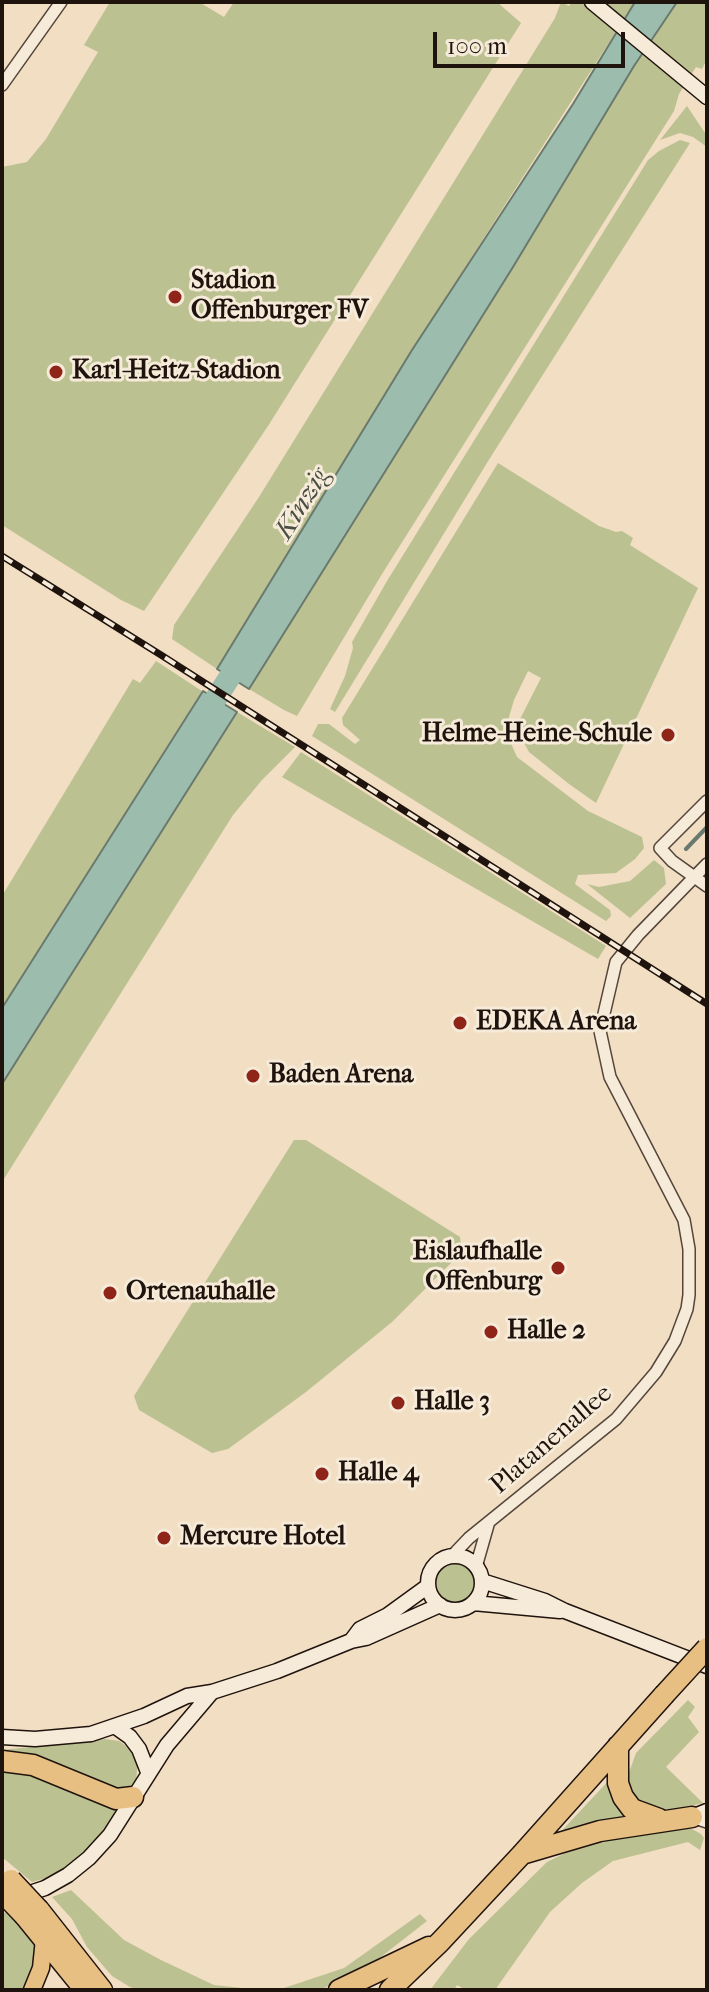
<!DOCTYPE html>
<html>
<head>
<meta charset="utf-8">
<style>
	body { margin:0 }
	#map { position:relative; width:709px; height:1992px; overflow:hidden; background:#f1dec3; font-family:"IM FELL French Canon",serif }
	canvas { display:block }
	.frame { position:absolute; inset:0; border:4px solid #1f130d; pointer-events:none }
	.scale { position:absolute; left:433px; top:32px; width:192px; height:36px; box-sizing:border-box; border:4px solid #1f130d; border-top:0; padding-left:10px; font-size:24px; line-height:28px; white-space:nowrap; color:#1f130d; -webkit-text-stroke:6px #f6ead8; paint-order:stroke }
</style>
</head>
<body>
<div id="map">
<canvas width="709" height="1992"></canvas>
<div class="frame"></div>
<div class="scale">100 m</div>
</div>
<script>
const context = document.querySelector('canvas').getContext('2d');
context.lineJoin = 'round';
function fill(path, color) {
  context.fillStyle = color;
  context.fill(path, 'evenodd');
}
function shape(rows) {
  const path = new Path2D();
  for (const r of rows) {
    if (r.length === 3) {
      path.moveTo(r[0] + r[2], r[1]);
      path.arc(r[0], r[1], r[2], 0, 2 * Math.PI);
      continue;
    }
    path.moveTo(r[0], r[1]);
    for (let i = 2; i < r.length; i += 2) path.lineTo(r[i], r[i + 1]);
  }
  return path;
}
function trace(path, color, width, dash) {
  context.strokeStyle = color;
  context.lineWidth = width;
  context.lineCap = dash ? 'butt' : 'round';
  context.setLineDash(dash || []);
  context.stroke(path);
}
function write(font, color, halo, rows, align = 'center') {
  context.font = font + ' "IM FELL French Canon",serif';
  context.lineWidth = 6;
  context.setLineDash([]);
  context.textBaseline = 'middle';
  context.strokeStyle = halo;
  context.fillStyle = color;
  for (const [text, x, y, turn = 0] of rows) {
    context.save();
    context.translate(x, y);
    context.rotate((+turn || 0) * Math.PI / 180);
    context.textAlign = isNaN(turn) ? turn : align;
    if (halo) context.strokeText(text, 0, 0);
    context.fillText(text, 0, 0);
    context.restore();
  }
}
fill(shape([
	[110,2,199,2,224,17,234,2,497,2,521,23,268,426,144,611,121,600,2,525,2,167,27,162,46,139,98,52,84,45],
	[561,2,569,6,572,2,635,2,412,350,217,669,172,639,174,625,259,497,555,18],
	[677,2,707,2,707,59,702,69,696,67,679,94,674,111,382,574,297,716,284,710,249,689,513,267,634,66],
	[687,106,707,136,707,147,693,137,680,133,660,140],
	[680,140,690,143,490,458,335,712,330,709,345,676,353,648,352,642,387,581,648,160,659,151],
	[498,463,599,526,616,532,622,531,633,538,630,545,698,588,596,803,569,784,529,752,522,739,520,719,541,678,528,671,514,700,509,717,505,730,517,757,588,811,642,837,644,848,635,859,616,873,578,875,575,884,610,910,611,916,606,921,312,736,318,724,329,724,355,744,360,740,343,725,342,718],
	[156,661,202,691,2,1007,2,896,133,679,140,683],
	[237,712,295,747,262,780,233,815,2,1182,2,1084],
	[301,752,606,946,598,959,282,777],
	[654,860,664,868,666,884,630,918,587,884,599,887,630,881],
	[294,1140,306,1140,460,1237,462,1252,392,1322,306,1392,228,1449,212,1453,139,1410,134,1396],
	[456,1584,20],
	[688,1700,695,1707,688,1717,699,1732,666,1767,703,1803,674,1810,653,1808,637,1802,629,1792,627,1778,636,1753],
	[105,1739,119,1741,129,1748,138,1761,136,1781,121,1793,2,1756,2,1750],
	[2,1769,28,1769,121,1808,101,1836,73,1862,50,1877,32,1882,2,1857],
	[612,1777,639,1816,554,1839],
	[678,1828,692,1829,701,1834,704,1838,700,1850,688,1842,613,1861,582,1883,550,1912,495,1990,466,1990,457,1985,454,1990,430,1990,469,1939,547,1862,588,1842],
	[71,1890,124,1940,161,1960,214,1985,261,1990,140,1990,130,1987,112,1976,87,1947,72,1919,52,1897],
	[11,1912,36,1948,31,1979,23,1990,2,1990,4,1960,2,1954,2,1913],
	[420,1914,427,1921,368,1967,320,1990,278,1990,344,1968]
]), '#bcc192');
const water = shape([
	[635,2,677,2,634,66,513,267,249,689,217,669,412,350,573,104,635,2],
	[203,691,237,712,2,1084,2,1008,203,691]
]);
fill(water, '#9cbdad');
trace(water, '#6a796d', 2);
trace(shape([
	[686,849,707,827]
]), '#6a796d', 4);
trace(shape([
	[201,722,245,653]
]), '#9cbdad', 22);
const street = shape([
	[2,85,61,2],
	[707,801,660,848,672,861,707,886],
	[451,1557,469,1538,616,1419,656,1372,675,1341,687,1309,689,1295,689,1249,684,1220,610,1077,600,1031,616,962,638,935,707,864],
	[476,1567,488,1525],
	[692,1817,707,1822]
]);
const secondary = shape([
	[592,2,707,97],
	[455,1583,27],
	[482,1581,545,1601,565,1611,707,1666],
	[473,1603,560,1611],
	[351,1641,360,1629,388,1615,428,1586],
	[116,1727,130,1737,139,1749,148,1772],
	[2,1737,35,1739,91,1734,144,1716,187,1696,212,1692],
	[692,1817,707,1811],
	[18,1897,45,1888,68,1875,89,1858,110,1835,167,1745,212,1692,277,1671,351,1641,366,1638,440,1605]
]);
const primary = shape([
	[32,1990,41,1968,44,1939]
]);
const highway = shape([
	[618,1746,618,1783,623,1797,632,1809,659,1819],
	[2,1761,33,1765,116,1799,133,1797],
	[522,1854,600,1831,692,1817],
	[39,1910,102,1990],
	[24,1915,85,1990],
	[339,1990,429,1947],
	[390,1990,440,1942,522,1854,664,1695]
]);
trace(street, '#54463a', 14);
trace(secondary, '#1f130d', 17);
trace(primary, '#1f130d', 19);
trace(highway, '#1f130d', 23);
trace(street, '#f6ead8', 11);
trace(secondary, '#f6ead8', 14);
trace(primary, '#e8bf82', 16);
trace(highway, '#e8bf82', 20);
const rail = shape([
	[2,556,161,655,707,1004]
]);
trace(rail, '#1f130d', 7);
trace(rail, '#f6ead8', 4, [12]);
const highwayBridge = shape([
	[664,1695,707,1648],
	[11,1880,39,1910],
	[2,1892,24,1915]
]);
trace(highwayBridge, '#1f130d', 23, []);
trace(highwayBridge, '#e8bf82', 20);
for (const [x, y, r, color] of [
	[175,297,8,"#8f2418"],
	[56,372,8,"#8f2418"],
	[668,735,8,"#8f2418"],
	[460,1023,8,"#8f2418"],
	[253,1076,8,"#8f2418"],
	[558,1268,8,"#8f2418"],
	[110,1293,8,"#8f2418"],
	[491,1332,8,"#8f2418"],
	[398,1403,8,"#8f2418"],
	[322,1474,8,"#8f2418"],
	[164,1538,8,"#8f2418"]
]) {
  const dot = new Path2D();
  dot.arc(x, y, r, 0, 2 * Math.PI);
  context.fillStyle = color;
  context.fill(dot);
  trace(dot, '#f6ead8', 3);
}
write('bold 26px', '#1f130d', '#f6ead8', [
	["Stadion",191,282],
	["Offenburger FV",191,312],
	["Karl-Heitz-Stadion",72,372],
	["Helme-Heine-Schule",652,735,"right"],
	["EDEKA Arena",476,1023],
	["Baden Arena",269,1076],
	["Eislaufhalle",542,1253,"right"],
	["Offenburg",542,1283,"right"],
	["Ortenauhalle",126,1293],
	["Halle 2",507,1332],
	["Halle 3",414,1403],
	["Halle 4",338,1474],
	["Mercure Hotel",180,1538]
], 'left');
write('26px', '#1f130d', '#f6ead8', [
	["Platanenallee",552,1440,-41]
]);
write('italic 28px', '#4b4e45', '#f6ead8', [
	["Kinzig",303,504,-58]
]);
</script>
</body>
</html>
